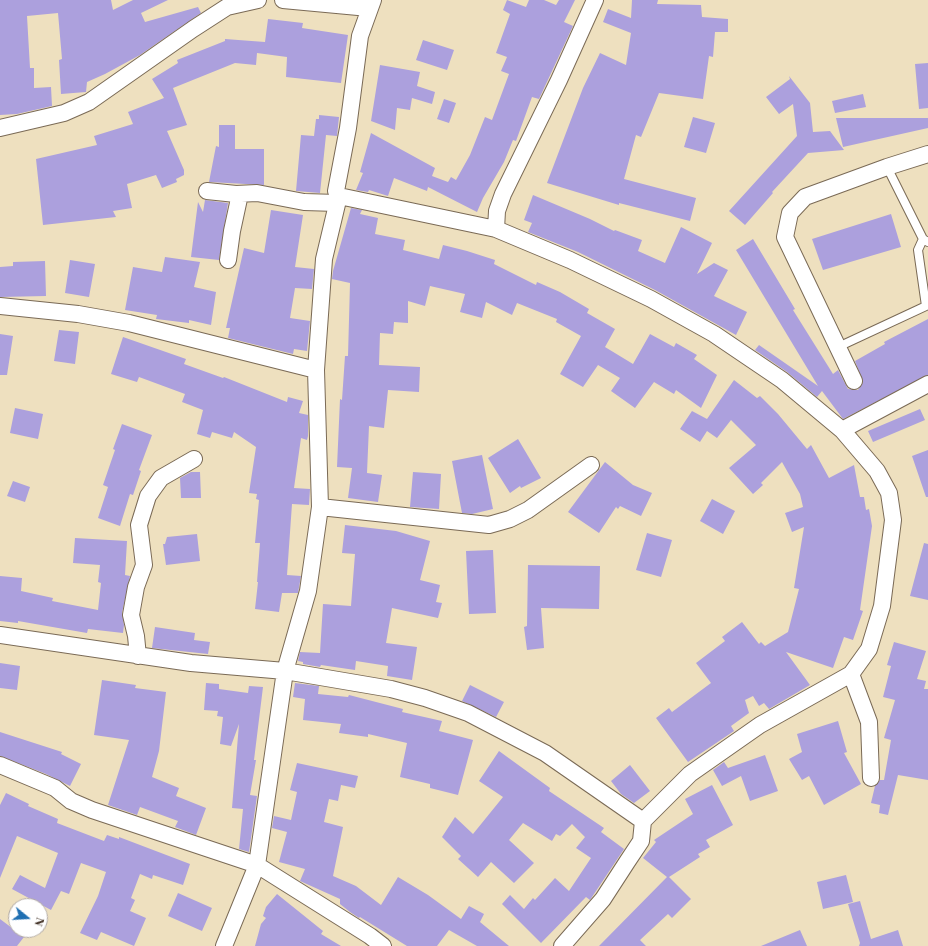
<!DOCTYPE html>
<html>
<head>
<meta charset="utf-8">
<style>
	body { margin:0 }
	#map { position:relative; width:928px; height:946px; overflow:hidden; background:#eee0bf; font-family:"Libre Bodoni",serif }
	canvas { display:block }
	.north { position:absolute; left:8px; top:898px; width:40px; height:40px; box-sizing:border-box; background:#fff; border:1px solid #b1aaa5; border-radius:50%; rotate:108deg; font-size:11px; font-weight:700; line-height:16px; text-align:center; color:#3b2a1e }
	.north::after { content:''; display:block; margin:auto; width:14px; height:18px; background:#1f6fb2; clip-path:polygon(50% 0,100% 100%,50% 72%,0 100%) }
</style>
</head>
<body>
<div id="map">
<canvas width="928" height="946"></canvas>
<div class="north">N</div>
</div>
<script>
const context = document.querySelector('canvas').getContext('2d');
context.lineJoin = 'round';
function fill(path, color) {
  context.fillStyle = color;
  context.fill(path, 'evenodd');
}
function shape(rows) {
  const path = new Path2D();
  for (const r of rows) {
    path.moveTo(r[0], r[1]);
    for (let i = 2; i < r.length; i += 2) path.lineTo(r[i], r[i + 1]);
  }
  return path;
}
function trace(path, color, width, dash) {
  context.strokeStyle = color;
  context.lineWidth = width;
  context.lineCap = dash ? 'butt' : 'round';
  context.setLineDash(dash || []);
  context.stroke(path);
}
fill(shape([
	[0,0,111,0,113,10,133,0,168,0,141,13,145,22,198,7,201,13,140,55,105,74,87,82,86,92,61,94,59,60,62,59,58,13,27,16,30,68,34,68,34,88,51,87,52,106,17,114,0,115],
	[507,0,526,7,529,0,544,0,556,5,559,0,575,0,564,22,573,26,539,99,532,97,516,141,513,140,504,162,483,198,477,212,428,187,427,191,394,178,388,196,369,190,368,192,356,190,363,173,360,172,371,133,435,168,432,176,448,182,451,177,456,180,470,155,485,117,492,120,509,74,501,71,507,57,496,53,510,14,503,10],
	[632,0,658,0,657,4,701,5,702,17,728,19,728,32,715,32,713,57,709,56,703,99,659,93,641,137,636,135,624,179,696,198,690,221,619,203,619,205,547,183,583,88,600,53,626,65,631,33,603,22,608,9,631,18],
	[268,19,303,23,302,28,348,35,341,83,286,77,287,57,257,53,256,65,235,63,173,88,187,125,167,131,184,170,184,175,176,179,177,182,162,188,156,175,127,184,132,208,113,211,116,217,43,225,36,159,97,145,94,136,133,124,128,112,164,98,152,79,178,63,177,60,225,41,225,39,265,42],
	[423,40,454,50,447,70,416,60],
	[928,63,928,108,919,109,915,64],
	[380,65,420,72,417,86,435,92,432,104,412,98,410,110,397,108,395,130,371,121],
	[789,76,810,103,813,132,830,131,844,150,808,153,772,192,773,193,745,225,729,211,797,136,793,104,779,114,766,97,790,79],
	[863,94,866,107,835,113,832,101],
	[444,99,456,103,449,123,437,119],
	[319,115,339,117,337,136,326,135,320,193,296,191,301,135,314,136,316,119,319,119],
	[693,117,715,123,706,153,684,147],
	[836,118,928,118,928,128,843,147],
	[219,125,235,125,235,149,264,149,264,185,209,182,216,146,219,147],
	[533,195,590,219,614,231,615,230,642,240,638,251,665,263,681,227,712,243,697,274,714,263,728,270,714,296,747,312,736,335,655,290,578,252,528,232,532,223,524,220],
	[205,200,228,203,219,260,191,257,198,202,203,212],
	[351,208,362,210,360,214,378,218,375,234,405,240,403,250,439,259,443,245,467,251,495,260,494,264,536,285,537,282,560,292,589,309,587,313,615,329,605,347,633,364,650,334,674,347,676,343,697,355,694,359,717,375,701,408,676,390,674,394,654,382,635,408,611,391,620,378,598,365,583,387,560,374,581,336,556,322,557,319,517,303,512,315,486,302,482,318,460,312,465,294,430,286,425,306,408,301,408,323,394,322,393,334,380,333,379,365,420,367,419,392,388,390,384,428,369,426,367,473,382,475,378,502,348,498,352,468,337,467,340,399,342,400,345,356,348,356,350,283,332,279,333,271],
	[271,210,303,215,295,267,314,269,312,289,295,288,290,318,310,321,307,351,294,349,293,354,228,338,230,328,226,328,244,248,264,253],
	[891,214,901,247,823,270,812,239],
	[753,239,795,309,793,310,833,374,838,370,848,389,858,390,863,382,855,361,885,344,884,342,928,319,928,375,843,419,822,391,817,397,787,372,755,350,759,345,818,386,736,250],
	[165,257,200,262,194,287,216,292,211,325,189,320,189,323,156,319,157,315,125,310,133,267,162,272],
	[70,260,95,264,89,297,65,293],
	[45,261,46,296,0,297,0,267,13,266,13,262],
	[59,330,79,332,75,364,54,361],
	[0,334,13,336,7,375,0,375],
	[123,337,186,359,184,364,223,378,224,377,287,402,288,397,303,401,299,413,308,415,308,436,307,440,301,438,294,488,310,489,309,505,292,504,287,575,301,576,298,593,282,593,279,612,255,609,258,582,257,582,260,543,255,543,259,500,256,499,257,494,249,493,256,447,234,432,232,438,212,432,210,438,197,434,203,410,182,402,185,394,139,377,137,382,111,374],
	[734,380,757,398,760,396,778,414,807,449,811,445,829,478,854,465,860,497,864,497,866,510,869,509,872,526,860,610,863,611,853,640,844,637,833,668,786,652,810,685,769,709,764,703,759,706,753,696,745,700,749,713,731,726,734,731,688,762,656,718,669,708,672,712,711,683,696,663,725,641,722,637,742,622,759,644,761,642,765,646,788,632,799,589,794,588,804,527,792,532,785,513,803,507,800,494,782,462,761,483,763,485,753,494,729,468,756,445,731,420,717,438,707,431,700,442,680,429,692,411,707,419],
	[15,408,43,414,38,439,10,433],
	[920,409,925,420,873,442,868,431],
	[122,424,152,435,139,470,141,471,133,495,130,494,120,526,98,518,108,487,103,485,115,450,113,449],
	[518,439,541,478,521,488,520,486,510,493,488,458],
	[928,450,928,497,926,497,912,456],
	[482,455,493,509,472,514,462,513,452,461],
	[605,462,633,485,652,493,641,516,620,506,618,509,616,507,599,533,568,512],
	[191,472,200,472,201,498,181,498,180,478],
	[413,472,441,474,439,509,410,507],
	[13,481,30,487,25,502,7,496],
	[712,499,735,511,723,534,700,521],
	[345,525,396,531,430,541,420,580,440,585,436,602,442,603,438,618,392,608,386,643,417,647,412,680,387,676,388,666,356,661,355,670,321,665,320,667,303,664,303,662,298,661,300,652,320,653,323,604,351,606,355,554,342,553],
	[647,533,672,540,661,577,636,570],
	[197,534,200,561,166,565,163,544,165,544,167,537],
	[75,538,127,541,125,575,130,576,122,613,124,625,123,633,88,629,87,633,18,621,18,623,0,621,0,576,22,578,21,591,53,598,52,601,98,610,101,583,98,582,100,565,73,563],
	[924,543,928,544,928,600,910,596],
	[493,550,496,613,469,614,466,551],
	[528,565,600,566,599,609,541,608,544,648,527,650,524,627,527,626],
	[155,627,195,633,194,640,210,642,208,654,152,648],
	[894,642,926,651,917,679,926,681,924,689,928,689,928,780,898,775,888,815,879,813,880,805,871,803,875,786,880,780,884,780,891,740,884,738,895,700,883,697,891,666,887,665],
	[0,663,20,666,17,690,0,688],
	[102,680,136,685,135,688,166,692,159,751,152,777,179,788,176,796,206,808,196,835,175,827,178,821,140,807,137,815,108,805,129,740,94,735],
	[206,683,219,684,219,689,248,693,249,686,263,687,254,760,256,760,250,795,257,796,249,852,239,849,243,809,232,808,239,724,231,746,220,744,223,717,217,716,218,711,204,710],
	[295,683,319,686,318,694,348,697,349,695,403,709,402,712,442,721,439,731,473,740,458,795,430,788,430,784,400,777,407,743,368,734,368,737,339,733,341,724,303,720,305,699,293,697],
	[470,685,504,702,496,717,462,701],
	[838,721,847,752,844,753,861,784,824,805,809,776,802,780,789,759,802,752,797,734],
	[0,732,62,752,61,754,81,764,70,786,46,774,0,756],
	[499,751,550,788,549,791,604,828,601,832,624,849,590,900,586,897,541,943,502,904,510,895,524,909,533,898,535,900,555,878,569,891,591,858,576,848,585,837,572,824,560,836,556,834,552,841,523,823,509,840,534,863,514,883,491,862,478,877,458,859,461,856,442,837,455,817,473,834,503,797,479,781],
	[765,755,778,791,750,801,741,776,722,786,713,770,724,762,728,768],
	[297,763,358,776,355,788,341,785,338,801,329,799,324,822,343,827,333,876,356,886,381,905,398,877,428,895,461,919,469,906,484,914,480,922,509,946,477,946,449,930,437,946,407,946,360,917,359,918,350,912,340,904,340,899,300,881,305,869,279,862,287,832,272,828,274,816,291,820,297,792,290,790],
	[630,765,650,791,634,803,621,794,611,781],
	[712,785,733,825,706,840,710,847,698,854,700,857,669,877,691,899,672,918,668,914,640,940,646,946,599,946,667,877,643,858,656,842,654,840,693,814,685,799],
	[6,793,29,804,28,806,58,819,57,823,104,841,107,835,119,839,119,837,190,864,183,885,153,875,152,879,140,874,131,898,135,900,130,911,146,918,134,946,101,932,97,940,80,933,98,896,106,872,81,863,69,894,61,891,51,910,12,889,20,875,45,888,58,853,17,836,0,878,0,805],
	[846,875,853,902,823,909,817,882],
	[178,893,212,908,202,931,168,916],
	[277,894,323,931,321,934,341,946,255,946,261,924,266,918,263,916,266,907],
	[860,901,871,939,898,930,903,946,859,946,860,943,848,904],
	[0,919,24,937,17,946,0,946],
	[800,930,807,946,761,946]
]), '#aca0dd');
const lane = shape([
	[887,167,923,239,928,242],
	[923,239,918,250,926,306],
	[838,347,928,305]
]);
const street = shape([
	[283,0,369,8],
	[373,0,360,36,348,128,336,191,339,196,496,229,570,260,651,299,714,334,782,380,842,430,928,384],
	[0,128,64,113,89,102,193,29,227,7,258,0],
	[207,191,236,194,257,193,304,202,337,203],
	[496,229,497,211,503,194,559,80,595,0],
	[228,260,232,231,240,194],
	[0,306,78,314,129,323,316,370],
	[854,381,785,237,790,213,805,197,887,167,928,154],
	[320,507,489,525,510,519,528,510,591,465],
	[0,635,191,663,285,671,391,689,425,698,468,713,545,753,643,821],
	[138,656,136,636,131,615,136,587,144,565,139,525,148,496,161,478,194,459],
	[851,674,869,722,871,778],
	[0,765,55,788,71,801,92,810,257,865,370,936,383,946],
	[224,946,257,865,285,671,308,591,320,507,316,370,324,259,339,196],
	[562,946,603,899,627,862,641,841,643,821,690,774,760,725,851,674,869,649,882,606,893,520,889,493,877,471,842,430]
]);
trace(lane, '#7a6a56', 10);
trace(street, '#7a6a56', 18);
trace(lane, '#fff', 8);
trace(street, '#fff', 16);
</script>
</body>
</html>
